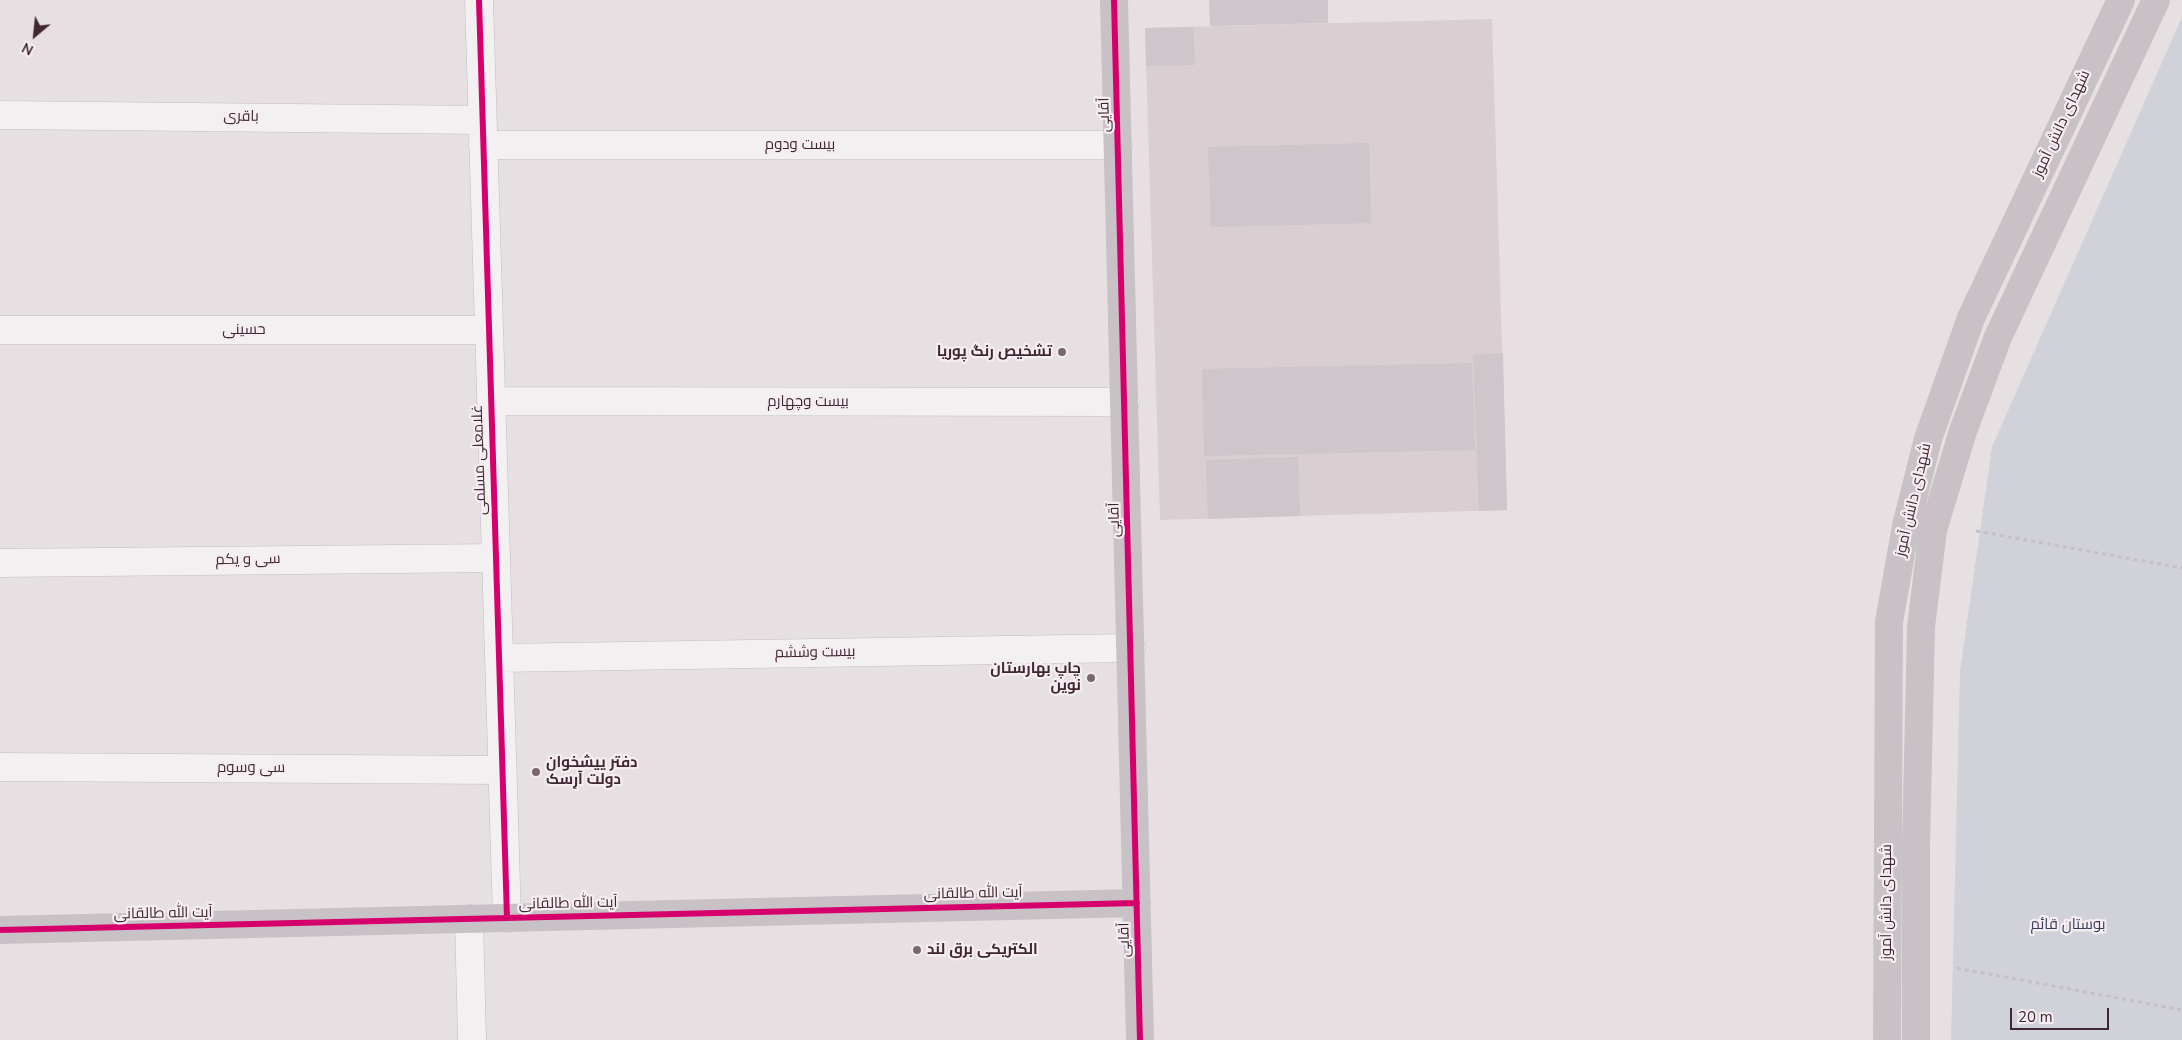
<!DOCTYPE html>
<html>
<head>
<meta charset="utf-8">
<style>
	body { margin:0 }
	#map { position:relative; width:2182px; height:1040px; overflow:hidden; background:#e6e0e3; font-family:"Nunito Sans",sans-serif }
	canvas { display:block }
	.north { position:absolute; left:10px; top:10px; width:50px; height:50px; -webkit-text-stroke:4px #f5edf1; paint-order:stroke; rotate:208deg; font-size:14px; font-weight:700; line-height:20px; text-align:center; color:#3f2731 }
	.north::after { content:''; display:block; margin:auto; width:18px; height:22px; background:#3f2731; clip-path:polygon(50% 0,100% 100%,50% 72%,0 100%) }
	.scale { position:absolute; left:2010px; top:1008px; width:99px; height:22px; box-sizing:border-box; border:2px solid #3f2731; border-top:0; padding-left:6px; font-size:15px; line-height:18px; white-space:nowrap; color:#3f2731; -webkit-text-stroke:4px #f5edf1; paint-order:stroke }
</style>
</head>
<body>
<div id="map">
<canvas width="2182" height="1040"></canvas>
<div class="north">N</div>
<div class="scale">20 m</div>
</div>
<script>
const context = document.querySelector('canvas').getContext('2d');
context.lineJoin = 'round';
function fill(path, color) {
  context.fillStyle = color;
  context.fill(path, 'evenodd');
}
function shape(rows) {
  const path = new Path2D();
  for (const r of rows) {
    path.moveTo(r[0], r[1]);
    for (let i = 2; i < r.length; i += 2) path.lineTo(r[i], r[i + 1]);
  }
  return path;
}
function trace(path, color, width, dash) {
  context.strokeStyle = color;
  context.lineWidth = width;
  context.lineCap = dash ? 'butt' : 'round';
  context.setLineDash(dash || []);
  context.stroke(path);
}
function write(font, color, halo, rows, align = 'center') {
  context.font = font + ' "Nunito Sans",Cairo,sans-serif';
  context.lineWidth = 4.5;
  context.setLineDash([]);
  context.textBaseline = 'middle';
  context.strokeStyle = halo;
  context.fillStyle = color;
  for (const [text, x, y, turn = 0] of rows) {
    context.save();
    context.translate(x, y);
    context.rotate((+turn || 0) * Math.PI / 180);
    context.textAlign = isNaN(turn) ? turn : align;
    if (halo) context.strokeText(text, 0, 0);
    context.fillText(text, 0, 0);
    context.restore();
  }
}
fill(shape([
	[1492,19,1507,510,1160,520,1145,28]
]), '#d9ced2');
fill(shape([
	[2182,17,2182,1040,1951,1040,1960,671,1992,447]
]), '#d1d1da');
fill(shape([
	[1209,0,1328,0,1328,23,1210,26],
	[1193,27,1195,65,1146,66,1145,28],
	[1369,143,1371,223,1211,227,1208,147],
	[1503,353,1507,510,1479,511,1473,355],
	[1472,363,1475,450,1204,456,1202,369],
	[1298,457,1300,516,1208,519,1206,460]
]), '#cdc6ca');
const street = shape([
	[479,0,507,918],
	[0,115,482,120],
	[483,145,1118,145],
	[0,330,489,330],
	[491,401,1125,402],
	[0,563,496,558],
	[499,658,1131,648],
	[0,767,502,770],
	[469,919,472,1040]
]);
trace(street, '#c2bdbf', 29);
trace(shape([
	[1976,531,2182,568],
	[1957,968,2182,1010]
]), '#c6c0c3', 3, [4, 4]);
trace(street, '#f2f0f1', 28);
trace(shape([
	[1114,0,1140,1040],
	[0,930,1137,903],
	[1887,1040,1889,622,1906,526,1928,439,1971,318,2121,0],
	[1916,1040,1916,845,1921,627,1933,530,1963,431,1998,337,2156,0]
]), '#c8c1c5', 28);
trace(shape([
	[479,0,507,918],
	[1114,0,1140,1040],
	[0,930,1137,903]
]), '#d6006c', 6);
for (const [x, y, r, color] of [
	[1062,352,5,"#79686f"],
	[1091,678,5,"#79686f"],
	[536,772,5,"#79686f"],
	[917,950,5,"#79686f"]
]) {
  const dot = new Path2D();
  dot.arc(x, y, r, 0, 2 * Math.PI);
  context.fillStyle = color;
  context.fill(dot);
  trace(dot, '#f5edf1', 2);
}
write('15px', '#3f2731', '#f5edf1', [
	["آقایی",1105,115,-91],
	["باقری",241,117,1],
	["شهدای دانش آموز",2062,124,-65],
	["بیست ودوم",800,145],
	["حسینی",244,330],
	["بیست وچهارم",808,402],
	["غلامعلی مسلمی",480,460,-92],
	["شهدای دانش آموز",1914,500,-77],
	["آقایی",1115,520,-91],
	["سی و یکم",248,560,-1],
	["بیست وششم",815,653,-1],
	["سی وسوم",251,768],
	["آیت الله طالقانی",973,894,-1],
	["شهدای دانش آموز",1887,902,-90],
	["آیت الله طالقانی",568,904,-1],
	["آیت الله طالقانی",163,914,-1],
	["آقایی",1125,940,-91]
]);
write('bold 15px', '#3f2731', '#f5edf1', [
	["تشخیص رنگ پوریا",1052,352],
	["چاپ بهارستان",1081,669],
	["نوين",1081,686],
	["دفتر پیشخوان",546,763,"left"],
	["دولت آرِسک",546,780,"left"],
	["الکتریکی برق لند",927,950,"left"]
], 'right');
write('15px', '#343d5a', '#f5edf1', [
	["بوستان قائم",2068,925]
]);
</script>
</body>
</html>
